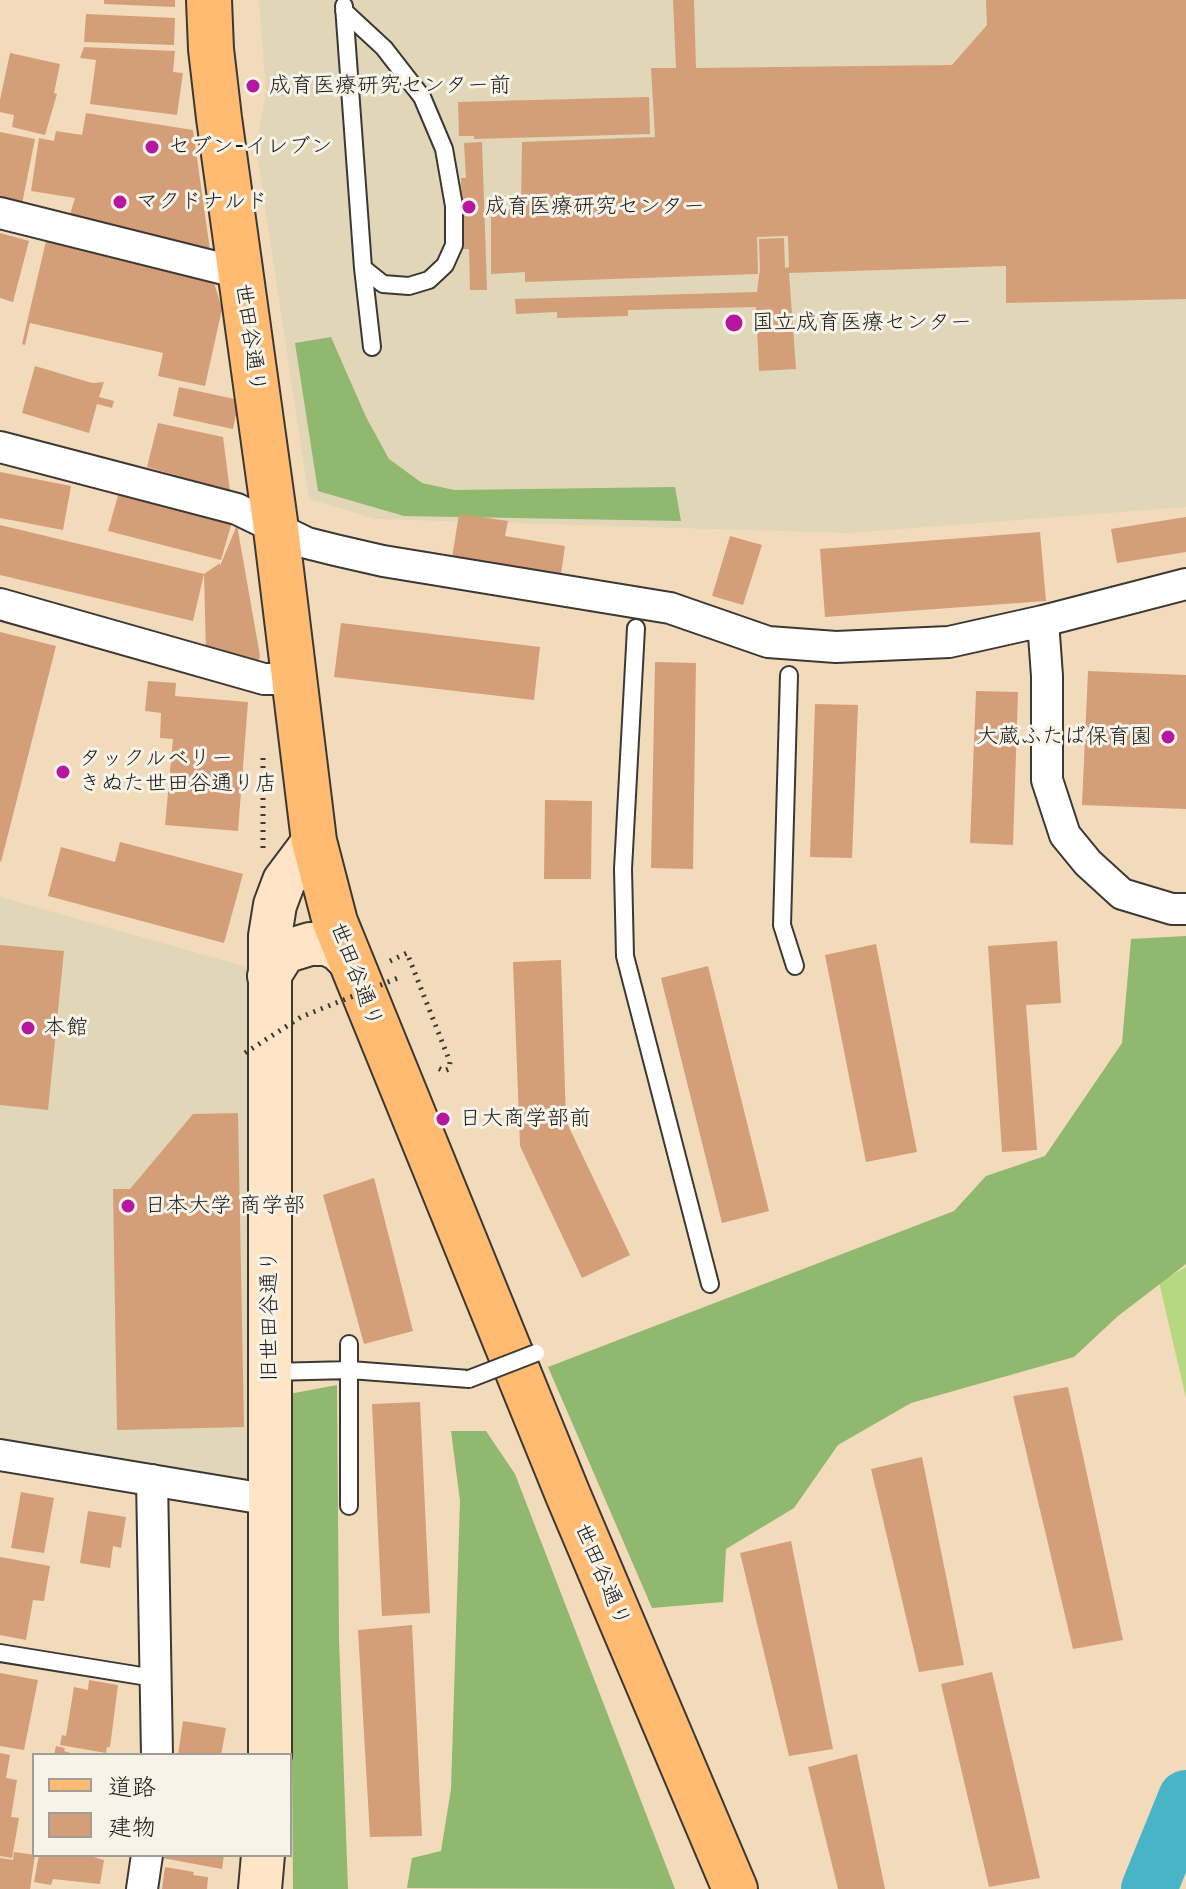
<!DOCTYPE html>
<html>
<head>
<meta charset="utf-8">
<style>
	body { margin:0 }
	#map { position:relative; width:1186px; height:1889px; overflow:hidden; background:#f2dbbb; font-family:"Playpen Sans","Klee One",sans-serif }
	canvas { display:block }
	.legend { position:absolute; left:32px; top:1753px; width:260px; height:104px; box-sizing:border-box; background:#f7f3e8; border:2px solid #9f9d96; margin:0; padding:10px 14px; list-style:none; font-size:24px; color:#1c1c1c }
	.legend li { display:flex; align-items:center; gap:16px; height:40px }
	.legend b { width:40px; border:2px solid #9f9d96 }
</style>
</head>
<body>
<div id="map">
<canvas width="1186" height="1889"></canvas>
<ul class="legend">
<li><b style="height:10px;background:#ffbb71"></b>道路</li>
<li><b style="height:22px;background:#d49e79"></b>建物</li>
</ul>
</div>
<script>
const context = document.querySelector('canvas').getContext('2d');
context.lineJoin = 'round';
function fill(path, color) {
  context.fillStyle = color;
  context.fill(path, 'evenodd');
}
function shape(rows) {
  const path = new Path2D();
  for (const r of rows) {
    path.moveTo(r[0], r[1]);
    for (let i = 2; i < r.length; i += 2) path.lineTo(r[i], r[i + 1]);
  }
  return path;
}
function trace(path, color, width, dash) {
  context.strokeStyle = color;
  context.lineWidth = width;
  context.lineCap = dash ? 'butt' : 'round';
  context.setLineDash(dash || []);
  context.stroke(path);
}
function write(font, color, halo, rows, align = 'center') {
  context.font = font + ' "Playpen Sans","Klee One",sans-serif';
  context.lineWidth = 6;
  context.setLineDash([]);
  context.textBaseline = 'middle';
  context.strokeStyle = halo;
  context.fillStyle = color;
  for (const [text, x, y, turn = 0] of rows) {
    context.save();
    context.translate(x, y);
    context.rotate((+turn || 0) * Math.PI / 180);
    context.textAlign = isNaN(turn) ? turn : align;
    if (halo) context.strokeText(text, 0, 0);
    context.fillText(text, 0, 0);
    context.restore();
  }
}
fill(shape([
	[259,0,1186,0,1186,507,849,533,376,519,309,499,256,147,266,92],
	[0,897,254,969,256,1486,0,1443]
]), '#e1d6b7');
fill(shape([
	[1186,1267,1186,1398,1159,1282]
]), '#b6d880');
fill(shape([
	[331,337,366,417,389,459,422,483,454,490,675,487,681,521,404,516,318,491,295,343],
	[1186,936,1186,1264,1118,1316,1074,1357,911,1403,838,1445,794,1508,726,1549,723,1602,652,1608,548,1367,954,1211,986,1176,1045,1156,1122,1043,1131,939],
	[337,1385,339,1639,348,1889,293,1889,289,1394],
	[451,1431,486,1431,515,1474,675,1889,407,1888,412,1858,441,1851,451,1789,460,1501]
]), '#90b86e');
trace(shape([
	[1149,1889,1186,1798]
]), '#4ab4c7', 56);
fill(shape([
	[104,0,175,0,175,7,104,4],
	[673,0,694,0,696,68,952,65,987,25,986,0,1186,0,1186,299,1006,303,1006,266,789,273,796,369,759,371,756,307,628,310,628,316,557,318,557,312,516,314,515,299,757,292,760,269,759,239,784,238,785,268,789,267,788,236,757,237,758,274,525,282,525,272,491,274,491,210,521,209,522,142,655,137,651,68,676,68],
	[86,14,175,18,174,45,84,42],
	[84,47,175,51,173,72,183,73,177,115,90,104,96,60,80,58],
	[10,53,60,64,54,93,57,94,45,135,12,127,14,115,0,112,0,100],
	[649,97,650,134,474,139,474,136,459,136,458,102],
	[86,113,193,130,210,250,69,218,75,198,31,191,39,138,54,141,56,131,82,135],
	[0,132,35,139,22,204,0,199],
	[482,142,487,290,470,290,469,249,463,249,461,178,466,178,464,143],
	[0,233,29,241,13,302,0,298],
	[46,241,213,279,222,309,205,386,158,376,163,353,30,323,25,345,22,344],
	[35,366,92,383,104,382,99,397,114,401,112,408,97,404,89,433,22,413],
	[179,387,239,400,233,429,173,416],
	[158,423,223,437,230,491,147,467],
	[0,472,71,486,63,530,0,518],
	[119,492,232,522,221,560,108,531],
	[459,514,508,521,505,536,565,546,561,574,452,558],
	[1186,517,1186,552,1117,563,1111,529],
	[0,525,204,574,193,621,0,575],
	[237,525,260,656,256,669,206,654,204,574,220,563,220,566],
	[1040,532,1046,601,825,617,820,549],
	[730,536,762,545,743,605,712,596],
	[341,623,540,647,534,700,334,677],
	[0,632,56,646,1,862,0,861],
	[655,662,696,663,693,869,651,868],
	[1088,671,1186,675,1186,809,1082,805],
	[148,681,176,683,175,696,248,702,238,831,165,825,173,739,160,738,161,713,145,711],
	[976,691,1018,692,1013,845,970,843],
	[815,704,858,705,852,858,810,857],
	[545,800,592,801,591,879,544,879],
	[120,842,243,874,224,943,48,896,61,847,115,862],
	[1057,941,1061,1003,1026,1005,1037,1150,1002,1152,988,946],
	[876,944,917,1152,866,1162,825,955],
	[0,945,64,951,48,1110,0,1105],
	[561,960,566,1121,630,1255,582,1278,520,1146,513,962],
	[708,966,769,1211,722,1223,661,978],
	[238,1113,244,1427,117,1430,113,1189,130,1189,193,1114],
	[374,1178,413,1331,364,1344,323,1195],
	[1068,1387,1123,1640,1073,1649,1013,1396],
	[420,1402,430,1613,382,1616,372,1404],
	[922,1457,964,1665,919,1672,871,1469],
	[21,1492,54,1498,44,1553,11,1548],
	[88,1511,126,1517,121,1548,113,1546,110,1568,80,1563],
	[791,1541,833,1749,789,1756,740,1553],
	[0,1557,50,1566,44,1601,33,1600,26,1640,0,1635],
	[412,1625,422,1836,370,1837,358,1630],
	[992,1672,1040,1878,989,1887,941,1684],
	[0,1673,38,1680,24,1750,0,1746],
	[89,1680,118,1685,110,1747,107,1747,106,1753,60,1745,62,1735,66,1736,74,1687,88,1690],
	[183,1721,226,1728,221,1755,178,1755],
	[56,1746,65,1748,64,1751,77,1755,54,1755],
	[0,1753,10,1755,6,1778,17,1780,11,1817,19,1818,12,1858,0,1856],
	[857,1754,885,1889,838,1889,808,1767],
	[14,1852,35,1855,30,1889,0,1889,0,1858,13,1860],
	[39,1855,87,1855,104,1860,100,1884,53,1879,51,1885,34,1882],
	[163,1855,224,1855,222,1869,162,1858],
	[165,1867,194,1872,193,1875,208,1877,207,1889,162,1889]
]), '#d49e79');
const lane = shape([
	[344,6,363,268,372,347],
	[344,11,384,48,422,97,444,149,454,206,454,245,445,265,429,280,409,286,383,284,363,268],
	[636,628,623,869,625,956,710,1284],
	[789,675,782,925,795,966],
	[271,1372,350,1370,469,1379],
	[349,1506,349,1344],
	[0,1653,154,1678]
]);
const street = shape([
	[0,213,240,273],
	[0,447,237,509,307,543,335,550,383,561,670,608,768,642,836,647,949,642,1043,621,1186,584],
	[0,604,264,679,296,679],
	[1043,621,1047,676,1047,780,1065,835,1088,863,1122,894,1172,909,1186,909],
	[0,1455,271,1500],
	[152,1480,157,1755],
	[142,1889,147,1855]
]);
const secondary = shape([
	[269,976,284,952,310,944,327,944,339,950,349,960],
	[270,1755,270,936,275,905,284,881,314,841],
	[260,1889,263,1855]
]);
const primary = shape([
	[209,0,211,49,219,118,276,529,314,841,335,922,568,1495,735,1889]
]);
trace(lane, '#3c3934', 20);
trace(street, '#3c3934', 34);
trace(secondary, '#3c3934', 46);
trace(primary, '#3c3934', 48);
trace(shape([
	[263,848,263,754],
	[390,961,407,953,450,1062,449,1069,444,1071,436,1067]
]), '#3c3934', 5, [2, 6]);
trace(lane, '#fff', 16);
trace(street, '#fff', 30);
trace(secondary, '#ffe4c6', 42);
trace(primary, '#ffbb71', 44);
const laneBridge = shape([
	[469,1379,536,1353]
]);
trace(laneBridge, '#3c3934', 20, []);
trace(shape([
	[245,1053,301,1017,398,978]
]), '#3c3934', 5, [2, 6]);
trace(laneBridge, '#fff', 16);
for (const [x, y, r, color] of [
	[253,86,8,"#b5179e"],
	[152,147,8,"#b5179e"],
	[120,202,8,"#b5179e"],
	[469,207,8,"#b5179e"],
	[734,323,10,"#b5179e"],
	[1168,737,8,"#b5179e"],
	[63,772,8,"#b5179e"],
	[28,1028,8,"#b5179e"],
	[443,1119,8,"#b5179e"],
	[128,1206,8,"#b5179e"]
]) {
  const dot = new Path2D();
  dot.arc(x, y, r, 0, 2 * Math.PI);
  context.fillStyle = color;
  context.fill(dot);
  trace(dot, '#f7f3e8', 3);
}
write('22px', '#1c1c1c', '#f7f3e8', [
	["成育医療研究センター前",269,86],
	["セブン-イレブン",168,147],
	["マクドナルド",136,202],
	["成育医療研究センター",485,207],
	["国立成育医療センター",752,323],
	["大蔵ふたば保育園",1152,737,"right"],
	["タックルベリー",79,759],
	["きぬた世田谷通り店",79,784],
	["本館",44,1028],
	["日大商学部前",459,1119],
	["日本大学 商学部",144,1206]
], 'left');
write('22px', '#1c1c1c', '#f7f3e8', [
	["世田谷通り",250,338,82],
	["世田谷通り",356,975,69],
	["旧世田谷通り",270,1316,-90],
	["世田谷通り",602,1575,67]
]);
</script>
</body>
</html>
